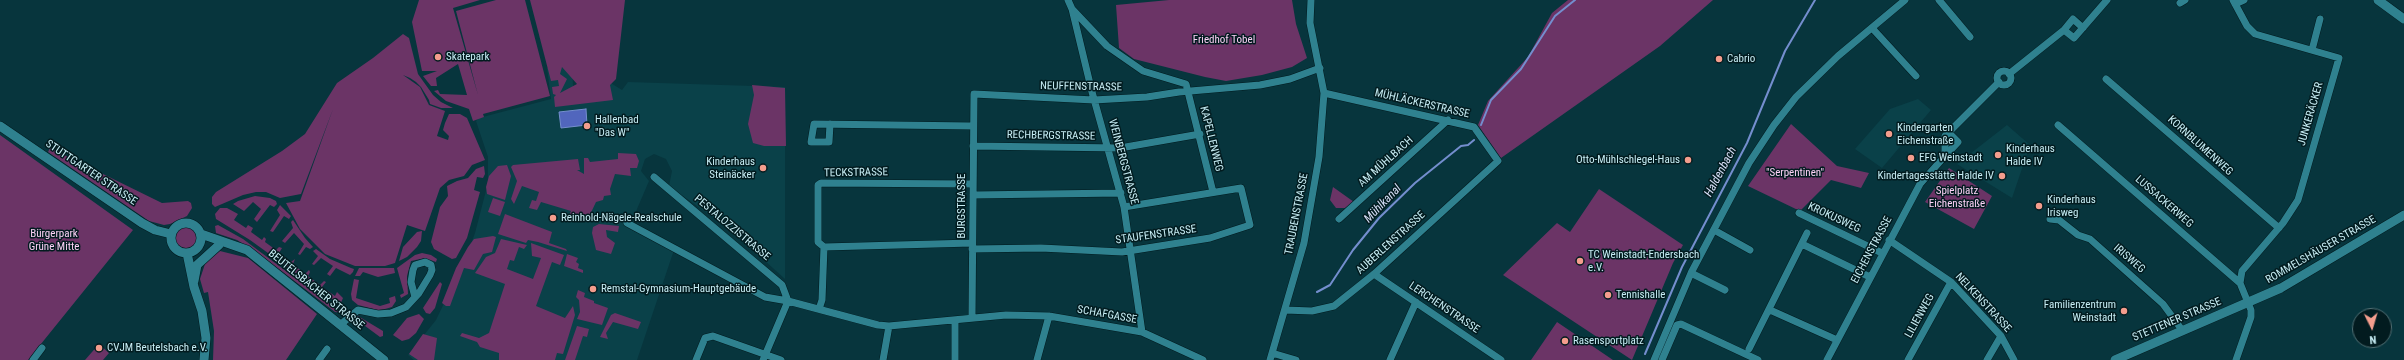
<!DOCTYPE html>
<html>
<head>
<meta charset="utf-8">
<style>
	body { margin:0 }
	#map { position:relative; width:2404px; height:360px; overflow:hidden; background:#07353d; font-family:"Roboto Condensed",sans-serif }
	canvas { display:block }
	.north { position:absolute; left:2352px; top:308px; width:40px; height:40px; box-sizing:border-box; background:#021b1f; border:1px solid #516f74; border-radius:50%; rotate:175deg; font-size:11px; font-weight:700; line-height:16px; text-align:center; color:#c7edf4 }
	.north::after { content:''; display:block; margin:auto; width:14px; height:18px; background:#f49d8d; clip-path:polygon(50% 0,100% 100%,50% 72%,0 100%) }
</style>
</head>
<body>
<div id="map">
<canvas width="2404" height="360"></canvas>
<div class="north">N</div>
</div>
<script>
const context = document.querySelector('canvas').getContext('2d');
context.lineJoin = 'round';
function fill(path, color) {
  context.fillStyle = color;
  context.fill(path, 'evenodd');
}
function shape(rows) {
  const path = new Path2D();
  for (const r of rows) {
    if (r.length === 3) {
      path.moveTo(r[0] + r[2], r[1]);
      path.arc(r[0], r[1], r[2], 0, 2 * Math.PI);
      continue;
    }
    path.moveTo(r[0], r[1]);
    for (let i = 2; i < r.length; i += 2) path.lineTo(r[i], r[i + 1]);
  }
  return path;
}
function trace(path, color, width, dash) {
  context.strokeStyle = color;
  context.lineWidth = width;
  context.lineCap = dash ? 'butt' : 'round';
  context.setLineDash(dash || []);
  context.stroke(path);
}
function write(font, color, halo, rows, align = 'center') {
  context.font = font + ' "Roboto Condensed",sans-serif';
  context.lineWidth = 3;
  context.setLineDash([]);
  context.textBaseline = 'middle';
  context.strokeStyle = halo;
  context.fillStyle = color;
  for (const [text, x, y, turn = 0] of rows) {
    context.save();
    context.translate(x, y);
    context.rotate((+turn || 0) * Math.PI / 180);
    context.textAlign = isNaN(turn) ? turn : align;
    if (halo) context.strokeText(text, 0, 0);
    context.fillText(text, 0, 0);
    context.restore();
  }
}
fill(shape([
	[572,62,573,86,609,82,622,90,628,82,785,87,785,279,731,230,669,186,672,171,666,159,654,154,645,159,641,171,649,181,631,223,674,250,637,360,414,360,408,355,436,320,467,255,475,233,488,183,488,157,476,121,479,118,551,99,547,68],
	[1918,99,1931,110,1882,168,1855,149,1890,109],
	[2007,125,2030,145,2012,198,1957,164]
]), '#0a4149');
fill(shape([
	[419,0,480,0,453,8,478,95,456,11,496,0,525,0,550,96,483,114,484,117,473,121,469,109,446,101,434,91,438,90,440,94,467,95,458,64,436,78,437,86,431,86,423,76,437,71,422,71,412,22],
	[530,0,625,0,616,79,610,85,613,100,555,107,554,97,556,95,553,94,552,87,559,86,558,80,551,81],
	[562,67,577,84,560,93,567,79,560,74],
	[1169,0,1292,0,1296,24,1307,58,1292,67,1262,75,1226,81,1205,77,1134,59,1119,48,1116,5],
	[1568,0,1713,0,1660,46,1501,158,1478,125,1488,101,1528,57,1552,13],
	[403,34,409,38,418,74,433,95,441,102,453,108,441,108,430,104,429,100,421,87,416,82,410,78,403,75,420,87,429,105,445,111,437,136,448,140,449,136,443,130,445,123,449,114,460,114,467,118,485,160,472,165,464,176,449,180,440,188,425,231,407,225,395,263,385,266,355,266,325,254,300,229,286,203,300,201,333,109,301,194,280,198,266,192,256,192,243,195,215,207,212,204,212,197,216,192,282,151,305,134,337,83,373,58],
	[752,85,785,88,786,146,764,146,753,143,748,124,754,95],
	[1791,124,1837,166,1869,173,1861,188,1831,180,1800,211,1748,186],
	[0,135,133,230,28,360,0,360],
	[50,148,162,203,188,201,191,203,192,208,187,216,170,224,164,225,149,221,48,152],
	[618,153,636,154,639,161,637,168,630,168,631,176,615,174,610,189,611,195,604,196,603,200,596,202,587,221,569,215,571,211,541,202,537,210,529,208,532,200,536,201,539,192,522,186,514,204,511,199,517,181,511,167,513,165,578,159,580,170,577,170,584,174,584,158,588,158,590,162,618,159],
	[507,165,511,176,505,200,487,194,486,187,489,176,498,166],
	[484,166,485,174,483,178,477,177,474,190,480,192,467,238,456,258,452,259,434,249,431,242,440,207,448,196,447,186,457,181,468,178,476,169],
	[1949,168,1992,196,1974,229,1925,202],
	[1333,187,1354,202,1345,208,1336,208,1330,200],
	[1599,189,1683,245,1673,263,1632,360,1503,275,1557,223,1570,232],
	[255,196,270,198,276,201,277,204,274,207,270,205,257,222,254,219,261,209,253,202,244,211,233,204,238,201],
	[493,198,505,202,500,216,488,212],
	[280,205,291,216,289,219,284,216,273,232,270,231,280,215,277,210],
	[220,208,227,208,238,214,234,220,246,228,248,225,253,228,251,232,262,240,264,237,266,239,265,242,276,250,279,247,282,248,279,253,291,262,295,259,293,264,305,274,309,270,310,272,308,276,320,285,324,281,326,282,322,287,335,296,337,292,343,298,340,305,250,240,216,219,215,214],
	[505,214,552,232,549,243,566,249,567,251,538,242,528,240,526,243,498,234],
	[293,220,305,238,313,247,310,249,306,247,300,255,298,254,304,244,294,233,285,243,282,241,293,228,291,222],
	[599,224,619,226,618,232,606,230,607,237,615,243,611,254,596,250,592,233,593,227],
	[218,225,243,239,342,313,335,312,262,256,237,240,216,233,215,226],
	[186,238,11],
	[422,231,421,241,417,247,407,257,399,261,403,247,417,232],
	[493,236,496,237,492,252,483,254,474,270,464,268,450,306,446,306,442,303,456,268,468,247,474,239],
	[501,239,527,245,524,249,519,247,514,261,510,260,507,269,533,279,541,258,532,256,531,243,564,255,560,265,552,262,536,306,565,318,573,306,575,315,563,354,557,353,555,360,499,360,499,353,480,347,477,342,460,336,462,333,479,338,489,333,505,284,475,273,486,257,495,253],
	[316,249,330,259,351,268,354,269,353,272,350,275,336,268,330,276,327,274,333,266,321,258,314,265,312,264,318,256,313,251],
	[220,251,248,258,317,314,286,360,213,360,214,331,208,292,204,293,200,279,206,261],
	[422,253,431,255,437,259,436,262,425,258,411,261,407,276,408,294,401,298,400,295,404,293,397,268,415,255],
	[567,254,578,258,576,262,579,264,578,268,583,270,583,273,564,266],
	[359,268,394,268,395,273,378,277,363,272,360,276,355,276],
	[354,279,359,280,356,298,380,306,390,303,389,298,395,296,396,301,392,307,385,309,378,310,358,305,352,300,351,294],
	[440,282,442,284,435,308,430,314,426,313,423,308],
	[578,290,585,293,584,297,594,301,594,303,608,308,602,325,577,319,580,312,579,300,576,297],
	[615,313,641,322,638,329,613,322,606,333,608,339,600,337,611,315],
	[419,314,424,319,416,333,409,339,402,341,393,335,407,318],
	[358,316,383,331,383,336,380,337,353,317],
	[1557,322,1613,360,1531,360],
	[577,326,589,329,587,337,583,336,575,360,565,360],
	[423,334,437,338,434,360,418,360,409,354],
	[99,344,109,353,103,360,85,360]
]), '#6b3466');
const water = shape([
	[586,109,587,125,561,128,559,112,586,109]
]);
fill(water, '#5166bd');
trace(water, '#748ece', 1);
trace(shape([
	[1481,125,1491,100,1521,69,1555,16,1575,0],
	[1317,292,1330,285,1353,250,1379,218,1415,183,1461,146,1468,145,1474,140],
	[1645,354,1682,267,1747,143,1785,51,1815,0]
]), '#748ece', 2);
const street = shape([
	[1068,0,1072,9,1092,92,1124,207,1142,332],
	[1939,0,1970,37],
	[2233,0,2247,26,2255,34,2339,58,2298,200,2283,223,2242,271,2240,283],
	[2180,3,2185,0],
	[2235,4,2244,0],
	[1072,9,1107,46,1143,71,1186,84,1213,192],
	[1872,28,1916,76],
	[2064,30,2074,38,2107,0],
	[2312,50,2320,19],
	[2004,78,7],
	[2009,74,2064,30,2073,19,2083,28],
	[2106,79,2279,228],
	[830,124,829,142,811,142,814,124,973,126],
	[2058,125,2240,283,2251,310,2251,317,2236,360],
	[973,146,1120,148,1200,134],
	[1945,156,1958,142,1948,132],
	[654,177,782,285,788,301],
	[973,195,1121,193],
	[1799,213,1882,253],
	[1339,219,1448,120],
	[2050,219,2059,220,2078,235,2090,239,2163,304,2182,330],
	[627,223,765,297,788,301,878,325,889,326,1006,315,1049,316,1142,332,1203,360],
	[1714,230,1750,250],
	[1889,240,1951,282,2001,336,2014,360],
	[1802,244,1870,277],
	[824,247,972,243],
	[972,249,1041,248,1122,252,1210,238,1250,225,1241,188,1124,207],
	[1691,273,1725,290],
	[1374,274,1501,360],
	[819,309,822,300,824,247,818,242,818,185,821,183,973,184],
	[1285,310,1312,311,1334,306,1374,274,1498,161,1474,127,1324,93],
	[1770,310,1837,340],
	[972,318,974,94,1094,100,1147,97,1179,92,1260,85,1290,79,1320,68],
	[340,325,358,310,378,314,391,313,406,307,419,293,430,275,432,270,431,265,425,262,415,265,413,270,411,282,415,297],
	[1749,349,1807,233],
	[1272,353,1296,360],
	[33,360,42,348],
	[319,360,327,349],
	[696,360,705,338,713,336,781,360],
	[763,360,788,301],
	[883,360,889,326],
	[955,360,955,321],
	[1037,360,1049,316],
	[1270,360,1304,243,1319,157,1324,93,1310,23,1311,0],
	[1390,360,1416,302],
	[1654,360,1691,273,1749,163,1774,125,1796,97,1838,56,1905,0],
	[1662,360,1677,325,1681,324,1758,360],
	[1827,360,1920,184,1945,156,1945,136,1999,82],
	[1908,360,1951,282],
	[1987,360,2001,336]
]);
const secondary = shape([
	[2378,0,2404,19],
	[0,126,142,223,155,230,171,234],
	[186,238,15],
	[201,234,247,250,384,360],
	[187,253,194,287,202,311,206,338,204,360],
	[194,281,197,265,219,245],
	[2115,360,2281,288,2404,215]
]);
trace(street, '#021b1f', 8);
trace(secondary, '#021b1f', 10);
trace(street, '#2f818f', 7);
trace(secondary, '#2f818f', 9);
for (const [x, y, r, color] of [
	[438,57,4,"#f49d8d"],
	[1719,59,4,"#f49d8d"],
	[587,126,4,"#f49d8d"],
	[1889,134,4,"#f49d8d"],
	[1998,155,4,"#f49d8d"],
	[1911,158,4,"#f49d8d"],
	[1688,160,4,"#f49d8d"],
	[763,168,4,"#f49d8d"],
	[2002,176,4,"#f49d8d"],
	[2039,206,4,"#f49d8d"],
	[553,218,4,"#f49d8d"],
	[1580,261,4,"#f49d8d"],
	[593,289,4,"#f49d8d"],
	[1608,295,4,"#f49d8d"],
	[2124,311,4,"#f49d8d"],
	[1565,341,4,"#f49d8d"],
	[99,348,4,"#f49d8d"]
]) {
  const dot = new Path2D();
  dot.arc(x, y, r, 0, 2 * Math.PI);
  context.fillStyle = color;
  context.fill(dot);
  trace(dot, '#021b1f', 1.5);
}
write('11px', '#fcd1f6', '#021b1f', [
	["Friedhof Tobel",1224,40],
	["\"Serpentinen\"",1795,173],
	["Spielplatz",1957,191],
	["Eichenstraße",1957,204],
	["Bürgerpark",54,234],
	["Grüne Mitte",54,247]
]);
write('11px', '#c7edf4', '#021b1f', [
	["Skatepark",446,57],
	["Cabrio",1727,59],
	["Hallenbad",595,120],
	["\"Das W\"",595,133],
	["Kindergarten",1897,128],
	["Eichenstraße",1897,141],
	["Kinderhaus",2006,149],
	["Halde IV",2006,162],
	["EFG Weinstadt",1919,158],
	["Otto-Mühlschlegel-Haus",1680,160,"right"],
	["Kinderhaus",755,162,"right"],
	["Steinäcker",755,175,"right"],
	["Kindertagesstätte Halde IV",1994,176,"right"],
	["Kinderhaus",2047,200],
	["Irisweg",2047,213],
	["Reinhold-Nägele-Realschule",561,218],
	["TC Weinstadt-Endersbach",1588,255],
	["e.V.",1588,268],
	["Remstal-Gymnasium-Hauptgebäude",601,289],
	["Tennishalle",1616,295],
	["Familienzentrum",2116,305,"right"],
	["Weinstadt",2116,318,"right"],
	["Rasensportplatz",1573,341],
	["CVJM Beutelsbach e.V.",107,348]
], 'left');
write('11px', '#c7edf4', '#021b1f', [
	["NEUFFENSTRASSE",1081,87,1],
	["MÜHLÄCKERSTRASSE",1422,104,13],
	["JUNKERÄCKER",2311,114,-74],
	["RECHBERGSTRASSE",1051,136,1],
	["KAPELLENWEG",1211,139,76],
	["KORNBLUMENWEG",2200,146,42],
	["WEINBERGSTRASSE",1123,162,75],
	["AM MÜHLBACH",1386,162,-42],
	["STUTTGARTER STRASSE",91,173,34],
	["TECKSTRASSE",856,173,-1],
	["LUSSACKERWEG",2164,202,41],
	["BURGSTRASSE",962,206,-90],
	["TRAUBENSTRASSE",1297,214,-79],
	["KROKUSWEG",1834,218,25],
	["PESTALOZZISTRASSE",732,228,40],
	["STAUFENSTRASSE",1156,235,-8],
	["AUBERLENSTRASSE",1391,243,-42],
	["EICHENSTRASSE",1872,250,-62],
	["ROMMELSHÄUSER STRASSE",2321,250,-30],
	["IRISWEG",2129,259,41],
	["BEUTELSBACHER STRASSE",316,290,39],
	["NELKENSTRASSE",1983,303,47],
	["LERCHENSTRASSE",1444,308,34],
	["SCHAFGASSE",1107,315,10],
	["LILIENWEG",1920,316,-61],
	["STETTENER STRASSE",2177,320,-23]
]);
write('italic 12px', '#d8e0f8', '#021b1f', [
	["Haldenbach",1721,172,-62],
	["Mühlkanal",1383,204,-46]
]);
</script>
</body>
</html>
